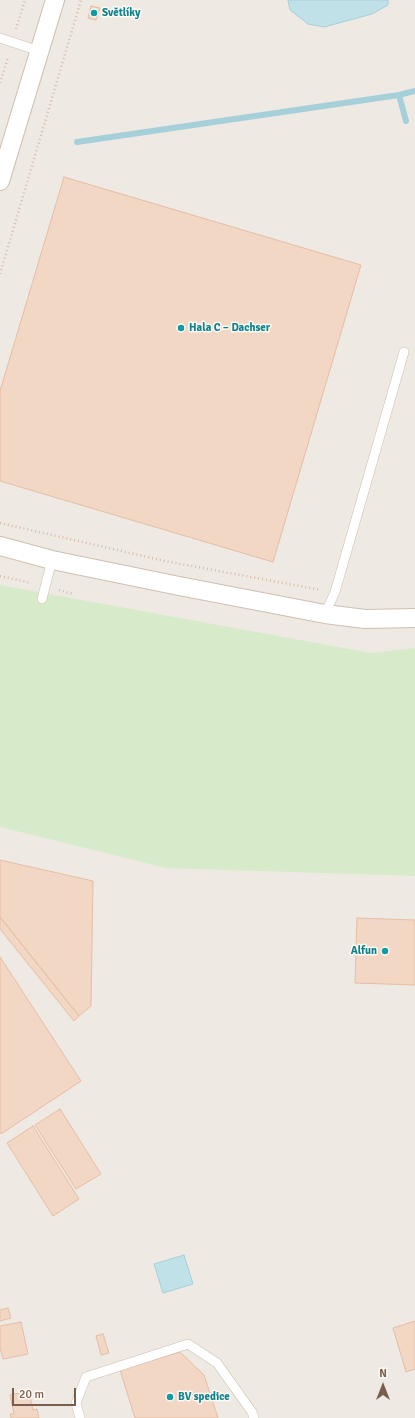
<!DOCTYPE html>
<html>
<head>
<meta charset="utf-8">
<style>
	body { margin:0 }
	#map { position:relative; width:415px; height:1418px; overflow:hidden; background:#fdf6ec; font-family:Signika,sans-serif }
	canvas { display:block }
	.north { position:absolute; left:363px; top:1366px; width:40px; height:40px; -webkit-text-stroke:3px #fffaf3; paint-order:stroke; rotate:0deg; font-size:11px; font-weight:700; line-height:16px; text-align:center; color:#795e4e }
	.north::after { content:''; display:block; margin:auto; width:14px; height:18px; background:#795e4e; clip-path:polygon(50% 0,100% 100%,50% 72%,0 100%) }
	.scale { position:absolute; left:12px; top:1388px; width:64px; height:18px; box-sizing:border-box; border:2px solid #795e4e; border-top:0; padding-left:5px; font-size:12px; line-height:14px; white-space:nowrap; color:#795e4e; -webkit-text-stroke:3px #fffaf3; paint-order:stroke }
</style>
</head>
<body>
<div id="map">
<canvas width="415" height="1418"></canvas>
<div class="north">N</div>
<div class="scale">20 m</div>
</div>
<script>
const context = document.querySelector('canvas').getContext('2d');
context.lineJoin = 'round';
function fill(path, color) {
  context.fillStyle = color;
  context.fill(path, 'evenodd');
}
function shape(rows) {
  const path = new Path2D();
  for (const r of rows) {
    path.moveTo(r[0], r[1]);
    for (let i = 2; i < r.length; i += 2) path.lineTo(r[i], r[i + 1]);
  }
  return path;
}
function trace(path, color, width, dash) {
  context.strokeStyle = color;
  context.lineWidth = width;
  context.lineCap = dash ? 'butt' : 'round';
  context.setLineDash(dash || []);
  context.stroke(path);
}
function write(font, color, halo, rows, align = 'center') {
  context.font = font + ' Signika,sans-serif';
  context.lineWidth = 3;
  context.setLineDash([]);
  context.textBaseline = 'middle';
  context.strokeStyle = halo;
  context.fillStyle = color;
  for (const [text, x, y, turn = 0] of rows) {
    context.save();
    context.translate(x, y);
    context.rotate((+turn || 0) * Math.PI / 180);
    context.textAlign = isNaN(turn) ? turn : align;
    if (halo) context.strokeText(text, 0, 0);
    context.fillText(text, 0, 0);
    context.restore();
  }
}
fill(shape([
	[0,0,415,0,415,1418,0,1418]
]), '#efe9e4');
fill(shape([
	[0,585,371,653,415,648,415,876,166,868,0,827]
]), '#d7ebca');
const water = shape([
	[288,0,388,0,388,5,372,14,324,27,308,24,290,10,288,0],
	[184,1255,193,1284,163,1293,154,1264,184,1255]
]);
fill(water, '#c0e1e7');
trace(water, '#a6d0d9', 1);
trace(shape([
	[399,95,406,121],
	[77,142,399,95,415,91]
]), '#a6d0d9', 6);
const building = shape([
	[91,6,100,8,96,20,88,18,91,6],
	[64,177,361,265,273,562,0,481,0,391,64,177],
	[0,860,93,881,91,1006,79,1016,0,917,0,860],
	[0,917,79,1016,74,1021,0,929,0,917],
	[357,918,415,920,415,985,355,983,357,918],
	[0,957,81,1081,1,1134,0,1132,0,957],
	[60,1109,101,1174,76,1189,35,1125,60,1109],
	[33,1126,79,1199,53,1216,7,1143,33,1126],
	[8,1308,11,1318,0,1321,0,1310,8,1308],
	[415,1321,415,1369,406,1372,393,1328,415,1321],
	[21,1322,28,1354,3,1359,0,1348,0,1326,21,1322],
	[103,1334,109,1353,101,1355,96,1336,103,1334],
	[180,1352,204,1375,218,1418,135,1418,120,1370,180,1352],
	[29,1391,33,1410,37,1409,39,1418,11,1418,10,1414,14,1414,10,1395,29,1391]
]);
fill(building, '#f2d7c4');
trace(building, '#e5bea4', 1);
const lane = shape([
	[0,38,39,51],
	[42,599,52,560],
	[325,614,335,592,404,352],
	[80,1418,76,1403,86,1377,188,1344,217,1363,252,1412,254,1418]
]);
const street = shape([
	[0,181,55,0],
	[0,546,52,560,179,586,325,614,365,619,415,618]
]);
trace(lane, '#d0bfb0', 10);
trace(street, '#d0bfb0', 20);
trace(shape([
	[16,29,25,0],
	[0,83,8,57],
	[0,274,81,0],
	[0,523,165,561,321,590],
	[0,576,31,583],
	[59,590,73,594]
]), '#d8baa6', 2.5, [1, 3]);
trace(lane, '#fff', 9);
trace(street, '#fff', 18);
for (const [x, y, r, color] of [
	[94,13,4,"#0f9aa8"],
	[181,328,4,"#0f9aa8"],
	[385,951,4,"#0f9aa8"],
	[170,1397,4,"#0f9aa8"]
]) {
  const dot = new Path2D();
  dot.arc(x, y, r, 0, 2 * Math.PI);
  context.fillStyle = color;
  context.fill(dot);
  trace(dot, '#fffaf3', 1.5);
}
write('bold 11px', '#0d838f', '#fffaf3', [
	["Světlíky",102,13],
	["Hala C – Dachser",189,328],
	["Alfun",377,951,"right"],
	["BV spedice",178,1397]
], 'left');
</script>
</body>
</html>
